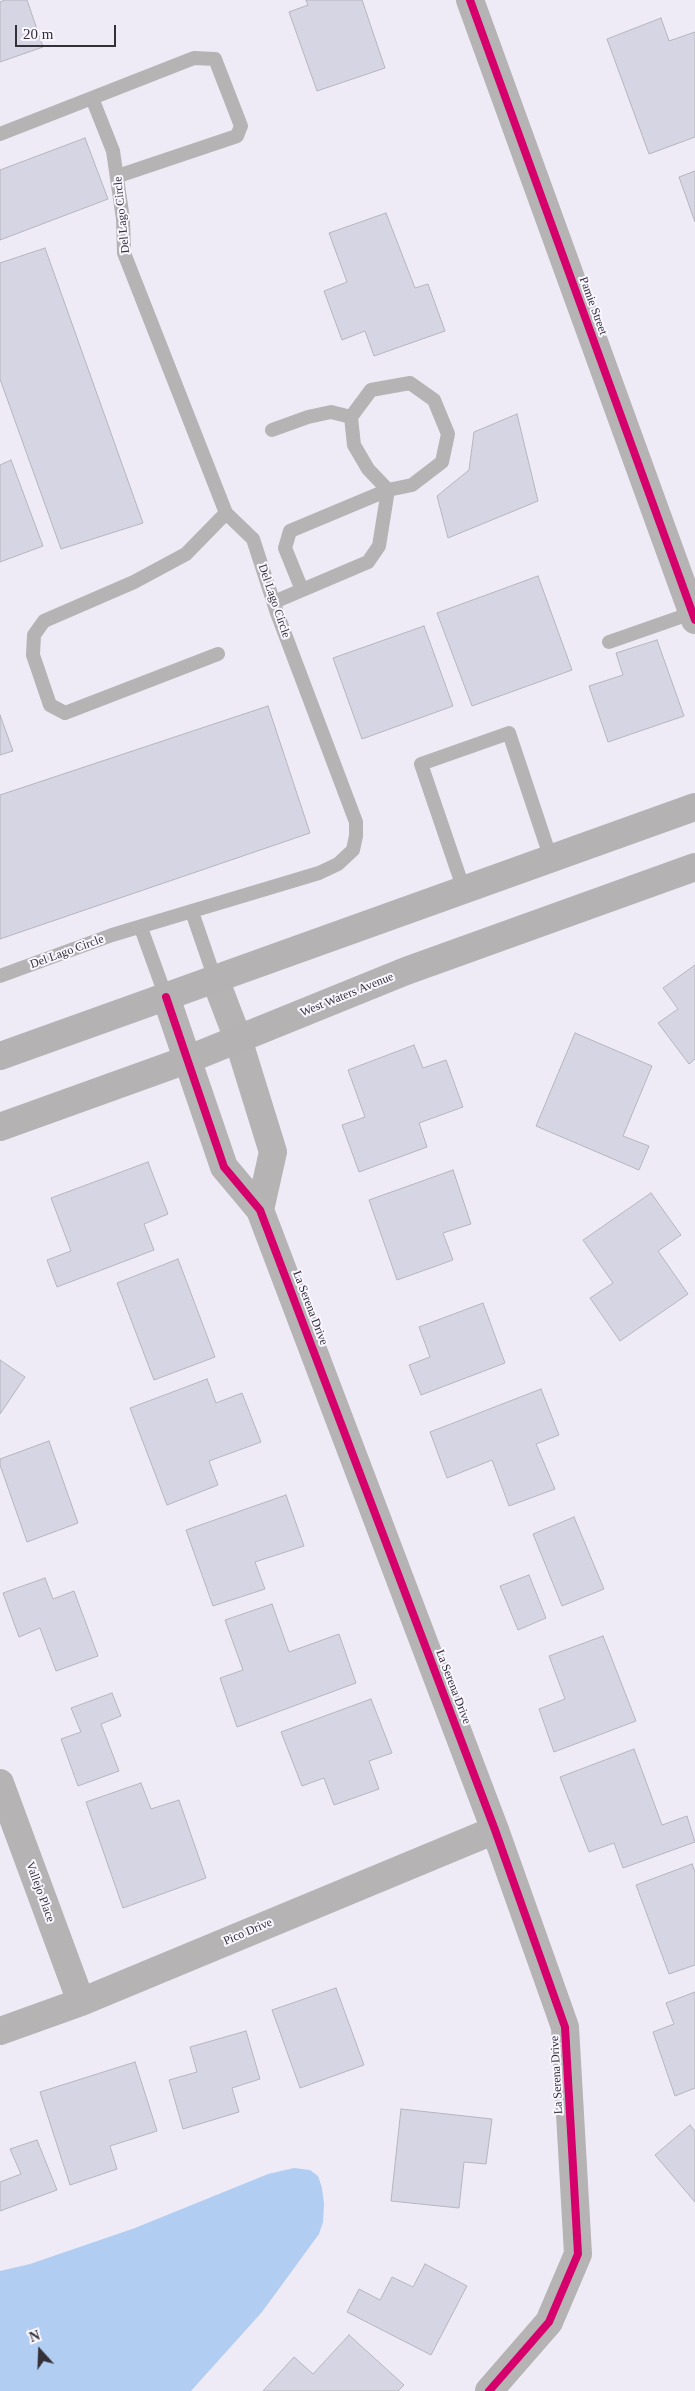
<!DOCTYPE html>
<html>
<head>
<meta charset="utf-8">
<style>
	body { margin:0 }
	#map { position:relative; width:695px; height:2391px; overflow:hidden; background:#efebf6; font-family:Georgia,serif }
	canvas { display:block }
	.north { position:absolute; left:15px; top:2326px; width:50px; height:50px; -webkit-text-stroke:4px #f9f6ff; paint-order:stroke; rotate:340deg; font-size:14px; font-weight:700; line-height:20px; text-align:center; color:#333038 }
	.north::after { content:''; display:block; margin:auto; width:18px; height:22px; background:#333038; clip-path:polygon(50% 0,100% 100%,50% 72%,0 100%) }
	.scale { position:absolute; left:15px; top:25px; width:101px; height:22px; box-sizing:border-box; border:2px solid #333038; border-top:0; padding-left:6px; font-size:15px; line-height:18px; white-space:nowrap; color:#333038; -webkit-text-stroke:4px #f9f6ff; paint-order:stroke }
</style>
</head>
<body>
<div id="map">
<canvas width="695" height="2391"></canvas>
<div class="north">N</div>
<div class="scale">20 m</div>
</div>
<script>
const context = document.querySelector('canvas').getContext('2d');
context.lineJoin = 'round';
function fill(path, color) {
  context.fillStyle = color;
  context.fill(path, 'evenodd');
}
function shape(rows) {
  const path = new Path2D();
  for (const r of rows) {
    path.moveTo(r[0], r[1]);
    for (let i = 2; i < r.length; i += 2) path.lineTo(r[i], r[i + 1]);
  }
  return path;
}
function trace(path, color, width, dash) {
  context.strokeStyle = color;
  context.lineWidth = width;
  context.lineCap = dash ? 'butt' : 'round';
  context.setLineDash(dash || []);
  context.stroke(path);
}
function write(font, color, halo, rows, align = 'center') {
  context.font = font + ' Georgia,serif';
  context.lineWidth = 4;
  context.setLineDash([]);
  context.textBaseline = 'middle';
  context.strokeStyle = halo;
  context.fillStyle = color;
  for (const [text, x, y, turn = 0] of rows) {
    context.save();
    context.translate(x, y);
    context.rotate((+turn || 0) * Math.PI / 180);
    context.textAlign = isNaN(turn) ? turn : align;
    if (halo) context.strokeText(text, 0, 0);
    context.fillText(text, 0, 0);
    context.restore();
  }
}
fill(shape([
	[294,2168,310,2170,318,2176,322,2188,324,2204,323,2222,319,2234,262,2312,191,2391,0,2391,0,2271,30,2264,135,2228,268,2174]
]), '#b1cdf2');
const building = shape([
	[5,0,27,0,43,47,0,62,0,2,5,0],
	[306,0,362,0,385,68,317,91,289,12,308,5,306,0],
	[661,18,669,41,695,32,695,137,649,154,607,39,661,18],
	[85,138,108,199,0,240,0,170,85,138],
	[695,171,695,222,679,177,695,171],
	[386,213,415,288,428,284,445,331,374,356,365,331,342,340,324,291,347,282,329,233,386,213],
	[45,248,143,523,61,549,0,379,0,263,45,248],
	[517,414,538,501,448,538,437,496,469,470,474,432,517,414],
	[11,460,43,546,0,562,0,465,11,460],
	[538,576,572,670,472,706,437,613,538,576],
	[424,626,453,706,362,739,333,658,424,626],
	[657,640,684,716,608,742,589,686,623,675,616,653,657,640],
	[268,706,310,833,0,939,0,795,268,706],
	[0,715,13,751,0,755,0,715],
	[695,965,695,1059,689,1064,658,1023,678,1009,663,988,695,965],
	[575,1033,652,1066,623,1136,649,1146,639,1170,536,1126,575,1033],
	[414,1045,423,1068,446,1060,463,1107,419,1123,427,1147,359,1172,342,1125,365,1117,348,1070,414,1045],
	[148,1162,168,1214,144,1224,154,1250,57,1287,47,1260,71,1251,51,1198,148,1162],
	[453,1170,471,1224,443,1233,453,1260,397,1280,369,1200,453,1170],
	[651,1193,681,1235,658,1251,688,1294,620,1341,590,1298,613,1283,583,1240,651,1193],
	[178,1259,215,1357,154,1380,117,1283,178,1259],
	[483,1303,505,1363,421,1395,409,1365,430,1357,419,1327,483,1303],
	[0,1360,25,1377,0,1414,0,1360],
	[207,1379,216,1403,242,1393,261,1442,209,1461,218,1485,167,1505,130,1408,207,1379],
	[541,1389,559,1435,536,1444,555,1489,509,1506,492,1460,447,1478,430,1432,541,1389],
	[49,1441,78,1523,27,1542,0,1465,0,1459,49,1441],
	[286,1495,304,1546,255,1562,265,1589,213,1606,186,1530,286,1495],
	[574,1517,604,1589,562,1606,533,1534,574,1517],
	[529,1575,546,1618,518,1630,500,1586,529,1575],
	[45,1578,53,1599,74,1591,98,1656,56,1671,40,1628,19,1637,3,1593,45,1578],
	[272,1604,289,1652,339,1634,356,1683,237,1727,220,1678,243,1670,225,1620,272,1604],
	[603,1636,636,1721,554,1752,539,1709,565,1699,549,1656,603,1636],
	[112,1693,121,1716,101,1724,119,1771,78,1786,61,1739,81,1732,71,1708,112,1693],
	[371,1699,392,1753,369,1761,379,1789,334,1805,324,1778,302,1786,281,1732,371,1699],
	[634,1749,662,1825,687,1816,695,1842,623,1868,614,1843,589,1852,560,1777,634,1749],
	[141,1783,151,1809,179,1800,206,1878,123,1908,86,1802,141,1783],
	[692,1864,695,1872,695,1965,669,1974,636,1885,692,1864],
	[336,1988,364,2065,300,2088,272,2010,336,1988],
	[695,1992,695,2088,675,2096,653,2032,674,2024,666,2003,695,1992],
	[246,2031,260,2079,232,2088,239,2112,183,2129,169,2080,197,2072,190,2047,246,2031],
	[135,2062,157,2131,110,2146,117,2169,70,2185,40,2092,135,2062],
	[401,2109,492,2119,486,2164,464,2162,459,2208,391,2201,401,2109],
	[690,2125,695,2131,695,2202,655,2155,690,2125],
	[37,2140,57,2190,0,2211,0,2182,21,2174,10,2149,37,2140],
	[425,2264,467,2286,431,2355,347,2312,359,2289,380,2300,392,2277,413,2287,425,2264],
	[349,2335,404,2385,398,2391,263,2391,294,2357,313,2374,349,2335]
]);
fill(building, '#d5d5e4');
trace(building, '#b6b5bd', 1);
trace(shape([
	[92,98,194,58,215,59,241,126,237,136,118,176],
	[0,134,92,98,113,151,123,219,124,253,226,513,253,539,277,613,356,822,356,836,353,850,338,864,319,873,112,935,0,976],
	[272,430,308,417,331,412,351,417],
	[302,590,285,548,290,531,388,490,412,485,442,462,448,434,434,400,410,383,371,390,351,417,354,445,368,469,388,490],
	[274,602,368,562,379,546,388,490],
	[609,642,692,613],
	[218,654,65,713,50,705,33,655,34,635,44,621,134,582,186,554,226,513],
	[464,890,421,764,509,733,551,859],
	[192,912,215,979],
	[141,928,166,997]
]), '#b5b3b3', 14);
trace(shape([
	[470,0,695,620],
	[215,979,238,1039,273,1152,260,1210],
	[166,997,224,1167,260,1210,495,1830,565,2027,578,2254,549,2322,489,2391],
	[0,1783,81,2002],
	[0,2031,81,2002,495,1830]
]), '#b5b3b3', 28);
trace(shape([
	[0,1056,695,807],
	[0,1127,189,1059,406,971,695,867]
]), '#b5b2b4', 28);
trace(shape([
	[470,0,695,620],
	[166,997,224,1167,260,1210,495,1830,565,2027,578,2254,549,2322,489,2391]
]), '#d6006c', 8);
write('12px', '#333038', '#f9f6ff', [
	["Del Lago Circle",122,215,-96],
	["Pamie Street",593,306,70],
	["Del Lago Circle",274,601,71],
	["Del Lago Circle",67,952,-20],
	["West Waters Avenue",347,995,-22],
	["La Serena Drive",310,1308,69],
	["La Serena Drive",453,1687,69],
	["Vallejo Place",40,1892,70],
	["Pico Drive",248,1932,-23],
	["La Serena Drive",557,2075,-93]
]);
</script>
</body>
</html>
